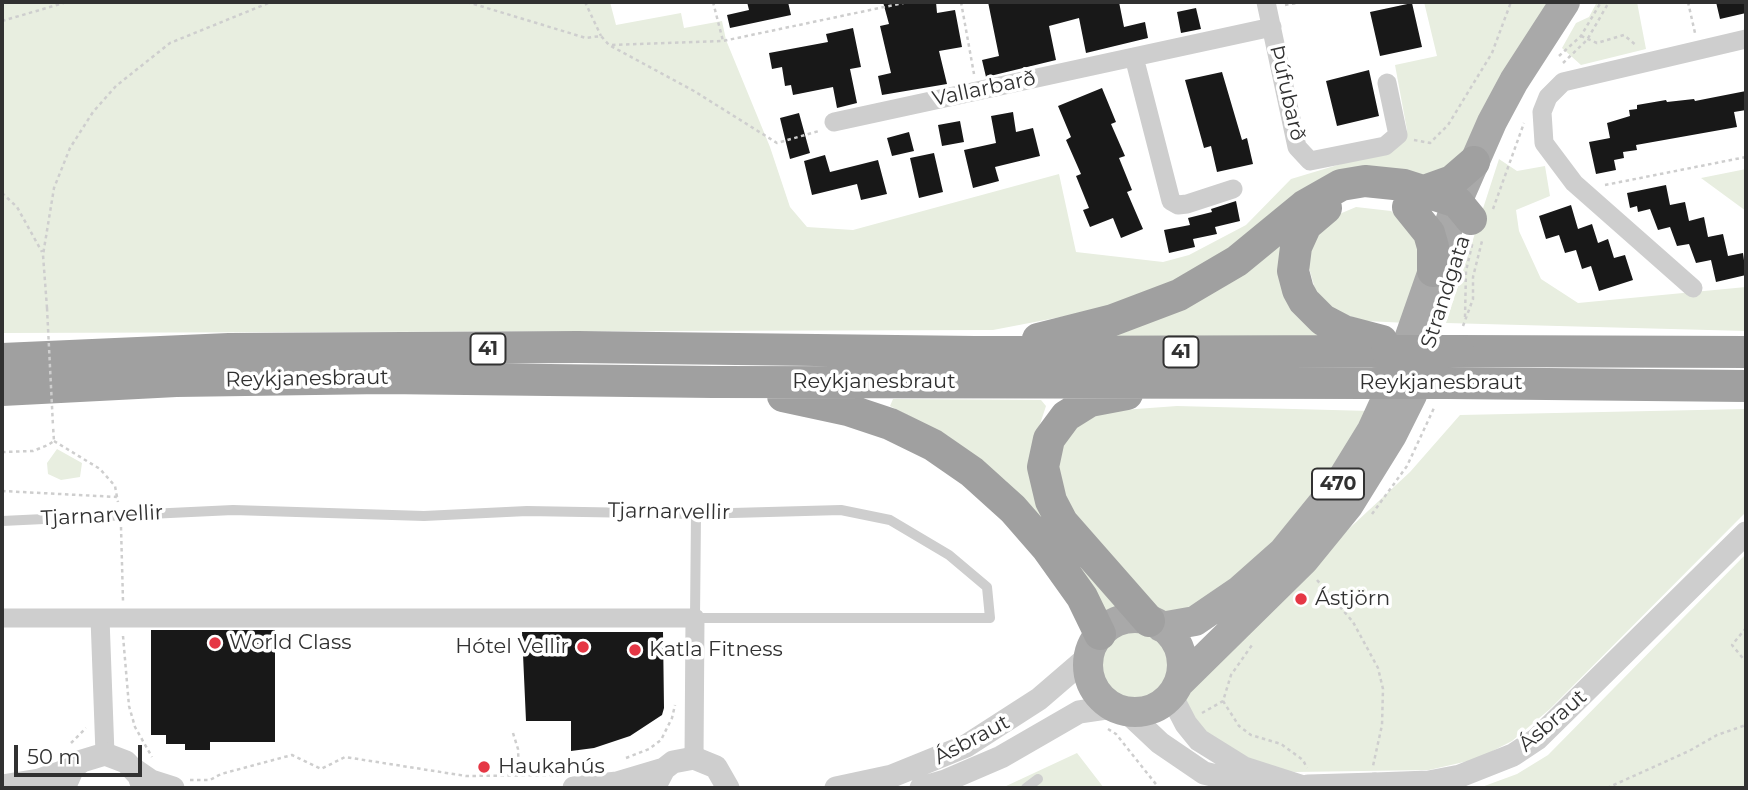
<!DOCTYPE html>
<html>
<head>
<meta charset="utf-8">
<style>
	body { margin:0 }
	#map { position:relative; width:1748px; height:790px; overflow:hidden; background:#fff; font-family:Montserrat,sans-serif }
	canvas { display:block }
	.frame { position:absolute; inset:0; border:4px solid #313131; pointer-events:none }
	.scale { position:absolute; left:14px; top:745px; width:128px; height:32px; box-sizing:border-box; border:4px solid #313131; border-top:0; padding-left:9px; font-size:21px; line-height:24px; white-space:nowrap; color:#313131; -webkit-text-stroke:5px #fff; paint-order:stroke }
</style>
</head>
<body>
<div id="map">
<canvas width="1748" height="790"></canvas>
<div class="frame"></div>
<div class="scale">50 m</div>
</div>
<script>
const context = document.querySelector('canvas').getContext('2d');
context.lineJoin = 'round';
function fill(path, color) {
  context.fillStyle = color;
  context.fill(path, 'evenodd');
}
function shape(rows) {
  const path = new Path2D();
  for (const r of rows) {
    if (r.length === 3) {
      path.moveTo(r[0] + r[2], r[1]);
      path.arc(r[0], r[1], r[2], 0, 2 * Math.PI);
      continue;
    }
    path.moveTo(r[0], r[1]);
    for (let i = 2; i < r.length; i += 2) path.lineTo(r[i], r[i + 1]);
  }
  return path;
}
function trace(path, color, width, dash) {
  context.strokeStyle = color;
  context.lineWidth = width;
  context.lineCap = dash ? 'butt' : 'round';
  context.setLineDash(dash || []);
  context.stroke(path);
}
function write(font, color, halo, rows, align = 'center') {
  context.font = font + ' Montserrat,sans-serif';
  context.lineWidth = 7;
  context.setLineDash([]);
  context.textBaseline = 'middle';
  context.strokeStyle = halo;
  context.fillStyle = color;
  for (const [text, x, y, turn = 0] of rows) {
    context.save();
    context.translate(x, y);
    context.rotate((+turn || 0) * Math.PI / 180);
    context.textAlign = isNaN(turn) ? turn : align;
    if (halo) context.strokeText(text, 0, 0);
    context.fillText(text, 0, 0);
    context.restore();
  }
}
fill(shape([
	[2,2,610,2,616,25,681,13,684,28,722,21,726,40,770,147,790,207,807,227,853,230,1059,174,1076,252,1163,262,1189,255,1246,225,1291,179,1394,148,1407,130,1395,65,1437,56,1424,2,1547,2,1542,19,1472,152,1433,179,1398,173,1243,246,1139,302,993,330,2,333],
	[1597,2,1637,2,1646,49,1581,65,1562,48,1576,23,1589,17],
	[1499,159,1517,171,1545,166,1550,196,1516,210,1519,231,1541,279,1578,303,1746,287,1746,331,1446,323],
	[1746,169,1746,211,1701,178],
	[1356,207,1391,211,1417,233,1424,276,1408,323,1365,321,1332,310,1315,289,1307,261,1312,239,1330,218],
	[1296,221,1287,258,1346,342,1101,338],
	[893,399,1041,400,1046,406,1035,439,1126,609,1105,618,1006,481,948,436,890,406],
	[1177,406,1371,411,1351,447,1278,543,1188,614,1158,612,1063,504,1056,459,1075,422,1109,411],
	[1746,409,1746,512,1550,709,1512,741,1477,759,1429,770,1295,772,1268,769,1225,752,1182,705,1187,679,1410,472,1460,415],
	[57,449,82,463,80,477,61,480,48,474,47,463],
	[1746,554,1746,788,1479,788,1517,774,1548,755],
	[1136,665,37],
	[1077,753,1104,788,1000,788,1004,787]
]), '#e8eee0');
fill(shape([
	[747,2,788,2,791,15,730,28,727,15,749,10],
	[883,2,936,2,937,13,955,10,962,47,939,51,947,84,882,95,878,76,891,73,880,26,889,24],
	[988,2,1119,2,1124,27,1145,22,1148,38,1086,53,1079,18,1049,26,1056,60,986,77,982,60,999,56],
	[1716,2,1744,2,1746,13,1720,19],
	[1412,3,1422,47,1380,56,1370,12],
	[1196,8,1201,29,1181,33,1177,12],
	[853,28,861,67,850,69,857,103,837,108,833,87,793,95,791,85,785,86,782,67,772,69,769,53,828,42,826,34],
	[1369,70,1379,116,1337,126,1326,81],
	[1222,72,1242,140,1247,138,1253,164,1217,172,1211,146,1204,148,1185,80],
	[1102,88,1116,122,1111,124,1125,156,1119,158,1132,190,1127,192,1143,229,1121,238,1113,218,1090,227,1083,210,1089,208,1076,176,1081,174,1066,140,1071,137,1058,106],
	[1746,91,1746,110,1734,112,1737,127,1636,145,1637,150,1623,152,1624,158,1614,160,1616,170,1596,174,1589,142,1610,138,1607,123,1630,116,1629,110,1637,109,1637,105,1666,100,1667,102,1694,99,1695,101],
	[1013,112,1016,132,1033,128,1040,156,995,167,999,181,973,188,964,150,996,143,991,116],
	[799,113,810,153,790,159,780,118],
	[960,121,964,142,942,146,938,125],
	[909,132,914,151,892,156,887,138],
	[934,153,943,192,919,198,910,158],
	[825,155,830,172,878,160,887,194,861,200,857,184,812,195,804,161],
	[1666,185,1670,205,1685,202,1689,221,1704,217,1708,237,1723,234,1728,256,1743,253,1746,275,1716,282,1711,260,1696,263,1689,244,1677,246,1670,227,1658,230,1650,209,1638,212,1637,206,1630,208,1627,193],
	[1236,201,1240,221,1215,227,1217,234,1193,239,1195,247,1169,253,1164,230,1190,225,1188,218,1212,212,1211,209],
	[1571,205,1578,229,1592,224,1598,243,1608,239,1614,258,1625,255,1633,280,1599,291,1591,266,1582,269,1576,250,1565,253,1559,235,1546,239,1539,216],
	[151,630,275,630,275,742,210,742,210,750,185,750,185,744,166,744,166,735,151,735],
	[522,632,663,632,664,708,662,715,630,736,594,748,571,751,571,721,526,721]
]), '#181818');
trace(shape([
	[467,2,586,38,601,36,609,45,694,91,777,143,819,131],
	[585,2,601,36],
	[713,2,723,41],
	[961,2,974,74],
	[1688,2,1695,33],
	[1285,5,1302,2],
	[2,21,67,2],
	[1581,36,1597,43,1624,35,1637,46],
	[612,45,723,41,908,2],
	[1559,56,1581,36,1601,2],
	[1563,63,1587,40,1609,2],
	[1414,140,1430,143,1448,125,1492,53,1511,2],
	[1605,185,1746,157],
	[2,193,17,207,42,252],
	[1493,209,1524,123],
	[47,308,43,255,54,188,70,148,93,112,116,86,170,43,271,2],
	[1465,317,1466,271,1473,241],
	[1463,326,1473,299,1473,277,1482,241],
	[54,441,100,469,115,486,117,497],
	[2,452,33,451,48,445,54,441,53,426],
	[2,491,117,497,118,502],
	[1372,514,1407,466,1434,408],
	[121,527,123,601],
	[1317,580,1353,622,1378,668,1383,689,1382,725,1373,766],
	[1746,628,1732,645,1746,662],
	[123,636,129,706,135,727,152,757],
	[1223,701,1239,726,1251,735,1281,744,1303,760,1307,768],
	[1202,713,1223,701,1231,675,1252,645],
	[1108,729,1116,734,1159,788],
	[513,733,518,749,519,774],
	[71,743,86,728],
	[626,758,649,749,661,740,672,718,675,705],
	[190,780,210,780,221,774,292,755,321,769,345,757,466,776,559,775],
	[1607,788,1689,751,1717,735,1746,725]
]), '#cecece', 2.5, [3.5, 3.5]);
trace(shape([
	[2,521,233,510,424,516,527,511,696,514,841,510,890,520,949,555,987,587,990,618,695,618,696,514],
	[1026,788,1038,779]
]), '#cecece', 10);
trace(shape([
	[1266,2,1297,147,1310,161,1385,146,1398,135,1387,83],
	[1134,57,1171,201,1178,205,1187,204,1233,189],
	[834,122,1272,27],
	[1693,288,1574,183,1544,143,1542,112,1548,97,1563,82,1746,39],
	[2,618,695,618,694,758],
	[100,618,105,754]
]), '#cecece', 19);
trace(shape([
	[1171,695,1186,724,1199,740,1244,768,1300,786],
	[1127,712,1160,743,1204,773,1266,788],
	[135,770,151,781,173,788],
	[1375,784,1429,782,1460,776,1513,755,1537,739,1746,533],
	[2,786,39,780,73,768],
	[64,788,73,768,82,761,105,754,126,762,139,776,143,788],
	[574,788,617,783,664,769],
	[654,788,664,769,673,762,694,758,716,767,728,788],
	[836,788,892,776,966,746,1039,699,1089,656],
	[921,788,945,781,1001,757,1079,712,1113,707]
]), '#cecece', 23);
trace(shape([
	[1135,665,47],
	[1161,627,1195,621,1239,591,1283,552,1340,482,1372,430,1394,382,1457,202,1492,122,1514,81,1565,2],
	[1178,684,1304,560,1348,506,1392,435,1412,395,1424,359]
]), '#a9a9a9', 30);
trace(shape([
	[1424,191,1452,181,1474,162],
	[1408,207,1429,233,1433,247,1433,271],
	[1326,208,1306,225,1296,247,1293,271,1298,290,1304,301,1323,320,1344,331,1382,341],
	[1038,339,1113,320,1179,295,1237,261,1304,206,1341,185,1365,181,1404,185,1457,202,1471,219],
	[1458,351,1746,352],
	[2,359,229,349,578,347,975,352,1387,351],
	[1447,383,1746,386],
	[2,390,176,381,384,378,713,382,1377,383],
	[1127,394,1090,401,1066,416,1049,439,1043,467,1051,501,1062,522,1149,621],
	[783,396,848,410,890,424,933,445,972,472,1013,509,1047,548,1082,597,1100,634]
]), '#a0a0a0', 32);
trace(shape([
	[47,308,53,426]
]), '#cecece', 2.5, [3.5, 3.5]);
trace(shape([
	[1308,786,1375,784]
]), '#cecece', 23);
trace(shape([
	[1387,351,1458,351],
	[1377,383,1447,383]
]), '#a0a0a0', 32);
for (const [x, y, r, color] of [
	[1301,599,7,"#e53745"],
	[215,643,7,"#e53745"],
	[583,647,7,"#e53745"],
	[635,650,7,"#e53745"],
	[484,767,7,"#e53745"]
]) {
  const dot = new Path2D();
  dot.arc(x, y, r, 0, 2 * Math.PI);
  context.fillStyle = color;
  context.fill(dot);
  trace(dot, '#fff', 2.5);
}
for (const [x, y, w] of [
	[488,349,35],
	[1181,352,35],
	[1338,484,52]
]) {
  const box = new Path2D();
  box.roundRect(x - w / 2, y - 15.5, w, 31, 5);
  context.fillStyle = '#fff';
  context.fill(box);
  trace(box, '#313131', 2);
}
write('bold 19px', '#313131', null, [
	["41",488,349],
	["41",1181,352],
	["470",1338,484]
]);
write('21px', '#313131', '#fff', [
	["Vallarbarð",984,89,-12],
	["Þúfubarð",1287,93,77],
	["Strandgata",1446,292,-72],
	["Reykjanesbraut",307,379,-1],
	["Reykjanesbraut",874,382],
	["Reykjanesbraut",1441,383],
	["Tjarnarvellir",669,512,1],
	["Tjarnarvellir",102,516,-3],
	["Ásbraut",1553,721,-41],
	["Ásbraut",972,740,-28]
]);
write('21px', '#313131', '#fff', [
	["Ástjörn",1315,599],
	["World Class",229,643],
	["Hótel Vellir",569,647,"right"],
	["Katla Fitness",649,650],
	["Haukahús",498,767]
], 'left');
</script>
</body>
</html>
